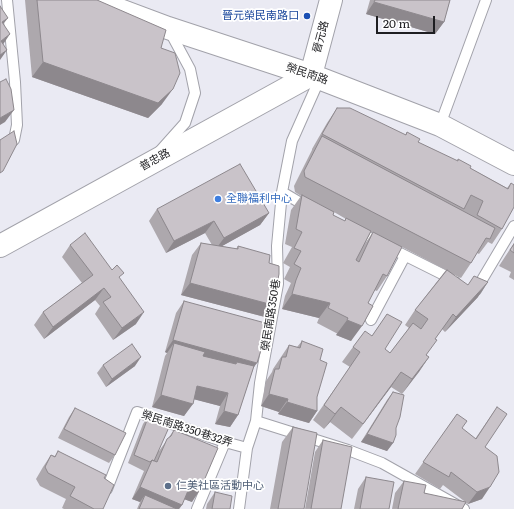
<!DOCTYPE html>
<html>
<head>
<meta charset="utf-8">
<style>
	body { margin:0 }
	#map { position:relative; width:514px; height:509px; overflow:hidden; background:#eaeaf3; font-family:Literata,serif }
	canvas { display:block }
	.scale { position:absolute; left:376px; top:16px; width:59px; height:18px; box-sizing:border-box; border:2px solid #1e1e21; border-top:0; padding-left:5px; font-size:12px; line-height:14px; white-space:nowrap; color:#1e1e21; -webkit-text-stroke:3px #fff; paint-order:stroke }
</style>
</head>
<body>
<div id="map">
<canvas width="514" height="509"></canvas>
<div class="scale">20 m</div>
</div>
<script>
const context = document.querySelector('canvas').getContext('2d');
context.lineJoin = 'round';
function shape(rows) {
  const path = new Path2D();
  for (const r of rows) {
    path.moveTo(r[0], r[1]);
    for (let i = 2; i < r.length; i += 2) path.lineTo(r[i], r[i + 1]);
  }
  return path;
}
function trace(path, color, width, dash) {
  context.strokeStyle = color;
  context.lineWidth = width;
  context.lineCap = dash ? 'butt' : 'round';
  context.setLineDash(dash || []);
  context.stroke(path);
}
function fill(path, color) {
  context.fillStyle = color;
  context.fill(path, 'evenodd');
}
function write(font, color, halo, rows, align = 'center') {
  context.font = font + ' Literata,"Noto Sans TC",serif';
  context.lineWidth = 3.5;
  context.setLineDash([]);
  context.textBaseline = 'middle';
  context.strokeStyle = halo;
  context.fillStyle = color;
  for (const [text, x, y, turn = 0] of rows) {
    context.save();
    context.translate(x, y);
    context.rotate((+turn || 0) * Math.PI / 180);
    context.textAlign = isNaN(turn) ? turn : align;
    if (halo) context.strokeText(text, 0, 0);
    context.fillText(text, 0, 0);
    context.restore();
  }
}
const service = shape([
	[7,0,15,82,17,125,14,140],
	[440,125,486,0],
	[160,151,185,123,195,93,190,69,169,30],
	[282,192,309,208],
	[356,231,454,280],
	[475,289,476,290,514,226],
	[371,320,405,256],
	[256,421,348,450,382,463,464,509],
	[107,489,137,412,225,442,247,448],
	[197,509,225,442],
	[239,509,247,448,256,421,260,383,278,284,277,246,282,192,292,141,320,78]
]);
const tertiary = shape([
	[93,0,168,28,311,75,440,125,514,164],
	[311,75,331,0],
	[0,246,311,75]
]);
trace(service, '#a2a2aa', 12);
trace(tertiary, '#a2a2aa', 24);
trace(service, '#fff', 10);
trace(tertiary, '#fff', 22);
fill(shape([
	[25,0,97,0,161,48,162,104,148,118,32,77],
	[370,0,450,0,444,22,435,34,366,14],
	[337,108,405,135,407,132,418,142,457,161,458,159,470,168,507,188,511,183,502,229,492,244,488,242,479,254,477,253,471,263,461,278,451,273,478,297,445,332,442,329,435,339,426,355,429,357,402,394,391,387,352,439,330,422,324,429,313,420,350,367,342,362,353,347,372,336,387,314,385,349,390,353,409,328,405,325,415,310,446,270,402,247,387,276,377,291,374,290,351,341,336,335,338,334,317,323,319,318,282,309,285,296,291,283,284,279,290,267,283,263,292,247,285,244,291,210,301,196,295,192,294,186,312,150,312,149,327,123],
	[334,212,346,219,344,221,333,215],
	[371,232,373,232,364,245],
	[157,209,269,213,260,225,222,246,236,249,238,246,269,263,273,305,265,317,181,295,192,255,201,243,212,245,205,233,166,253,149,221],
	[514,243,514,280,509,277,511,272,499,266],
	[70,245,112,270,120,279,136,324,113,340,95,314,100,306,95,300,44,339,34,325,43,312,82,283,62,257],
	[184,301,253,369,238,415,230,427,215,424,220,406,194,399,184,416,152,407,165,356,167,353,165,352,176,313],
	[302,341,320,360,317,397,317,411,309,423,278,414,279,412,261,406,266,381,272,372,273,369,289,345,297,347],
	[103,365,135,366,106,387,97,373],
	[393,392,393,443,387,451,361,442,387,400],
	[497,407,485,447,482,499,468,504,443,485,440,489,415,474,457,414,462,428,475,439],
	[75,408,115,455,109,463,58,438,69,417],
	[149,415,159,451,174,430,192,502,184,499,182,505,179,509,137,509,140,502,132,499,144,471,128,463,143,424],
	[293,427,304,509,270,509,282,442],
	[323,440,341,509,305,509,315,452],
	[58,451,104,478,103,509,64,509,62,508,66,499,40,486,36,479,43,467,51,455,55,456],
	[366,477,389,509,354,509,358,489],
	[404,481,424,493,462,509,392,509,395,493],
	[215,492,230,509,206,509,207,504]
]), '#ada8ad');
fill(shape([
	[374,2,444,22,435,34,366,14],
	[8,18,0,28,2,22],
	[10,34,0,49,1,41],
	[7,50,0,60,0,55],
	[43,62,173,89,162,104,148,118,32,77],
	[14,110,5,122,0,125,0,118],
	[269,213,260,225,215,250,224,238],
	[214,221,205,233,166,253,174,241],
	[488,282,478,297,445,332,456,317],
	[190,283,273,305,265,317,181,295],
	[104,288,95,300,44,339,53,327],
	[292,294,330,303,319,318,282,309],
	[144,312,136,324,113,340,122,328],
	[347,320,362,326,351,341,336,335],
	[173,340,257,363,248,375,237,362,231,371,174,343,167,353,165,352],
	[141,357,135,366,106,387,112,379],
	[429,357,419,372,402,394,412,379],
	[401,372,391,387,352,439,363,424],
	[197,386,228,393,220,406,189,398],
	[269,394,288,399,279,412,261,406],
	[161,395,193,404,184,416,152,407],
	[287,402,317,411,309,423,278,414],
	[341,407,330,422,324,429,335,414],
	[224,411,238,415,230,427,215,424],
	[367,434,393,443,387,451,361,442],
	[190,486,200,490,192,502,181,498],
	[140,487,182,505,179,509,156,509,145,495,140,502,132,499],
	[490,487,482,499,468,504,477,492]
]), '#8d888d');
const building = shape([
	[37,0,97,0,166,30,161,48,175,53,180,73,173,89,158,103,43,62,37,0],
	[375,0,450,0,444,22,374,2,375,0],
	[0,6,8,18,2,22,10,34,1,41,7,50,0,55,0,6],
	[6,79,11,89,14,110,0,118,0,82,6,79],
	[337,108,350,108,406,135,407,132,420,139,418,142,458,161,458,159,471,166,470,168,508,189,511,183,514,185,514,207,502,229,477,215,483,201,471,195,464,209,322,134,337,108],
	[14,131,17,144,3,171,0,173,0,140,14,131],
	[322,136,495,228,490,239,486,238,471,263,305,177,304,171,322,136],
	[240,164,269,213,224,238,214,221,174,241,157,209,240,164],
	[302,195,334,212,333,215,345,221,346,218,371,231,356,260,359,262,373,232,402,247,387,276,383,274,368,303,373,306,362,326,347,320,348,318,328,308,330,303,292,294,296,280,301,268,294,264,301,251,294,248,302,232,296,229,302,195],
	[85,233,112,270,117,265,124,273,119,277,144,312,122,328,103,302,111,297,104,288,53,327,43,312,93,275,70,245,85,233],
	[201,243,238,249,238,246,270,255,269,263,279,266,279,274,273,305,190,283,201,243],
	[514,244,514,253,510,250,514,244],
	[447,270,468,285,474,276,488,282,456,317,453,314,435,339,437,340,426,355,429,357,412,379,401,372,363,424,341,407,335,414,324,405,360,352,353,347,365,331,372,336,387,314,402,322,385,349,390,353,413,323,421,329,428,319,415,310,447,270],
	[184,301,269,324,257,363,173,340,184,301],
	[302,341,323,349,320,360,327,363,317,397,317,411,287,402,288,399,269,394,275,369,279,369,282,357,286,357,289,345,300,348,302,341],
	[174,343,205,352,203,356,236,364,237,362,254,366,238,415,224,411,228,393,197,386,193,404,161,395,174,343],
	[132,344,141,357,112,379,103,365,132,344],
	[393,392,404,395,400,417,396,428,396,435,393,443,367,434,393,392],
	[497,407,507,414,485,447,497,456,499,472,490,487,477,492,451,472,449,477,423,462,457,414,467,421,462,428,476,439,497,407],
	[75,408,126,433,115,455,64,429,75,408],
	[149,415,170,425,154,461,152,460,150,462,134,455,149,415],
	[293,427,317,433,304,509,278,509,293,427],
	[174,430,218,448,200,490,190,486,182,505,140,487,152,460,157,462,167,439,171,436,174,430],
	[323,440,352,447,341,509,311,509,323,440],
	[58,451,106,475,104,478,114,485,103,509,94,509,70,496,75,487,48,473,45,467,51,455,55,457,58,451],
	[366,477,394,482,389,509,360,509,366,477],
	[404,481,426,485,424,493,466,502,462,509,398,509,404,481],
	[215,492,232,496,230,509,212,509,215,492],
	[145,495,177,509,139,509,145,495]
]);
fill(building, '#c9c3c9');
trace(building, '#8d888d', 1);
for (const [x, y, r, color] of [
	[307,16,4,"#1a4fb4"],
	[218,199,4,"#3f7fe0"],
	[168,486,4,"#5c6f8a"]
]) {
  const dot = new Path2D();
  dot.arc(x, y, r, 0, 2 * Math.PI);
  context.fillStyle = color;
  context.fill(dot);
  trace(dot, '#fff', 1.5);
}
write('11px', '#164399', '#fff', [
	["晉元榮民南路口",299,16]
], 'right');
write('11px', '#1e1e21', '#fff', [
	["晉元路",321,37,-75],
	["榮民南路",307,74,19],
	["普忠路",155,160,-29],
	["榮民南路350巷",271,315,-81],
	["榮民南路350巷32弄",187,429,18]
]);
write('11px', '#366cbe', '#fff', [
	["全聯福利中心",226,199]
], 'left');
write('11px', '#4e5e75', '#fff', [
	["仁美社區活動中心",176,486]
], 'left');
</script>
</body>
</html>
